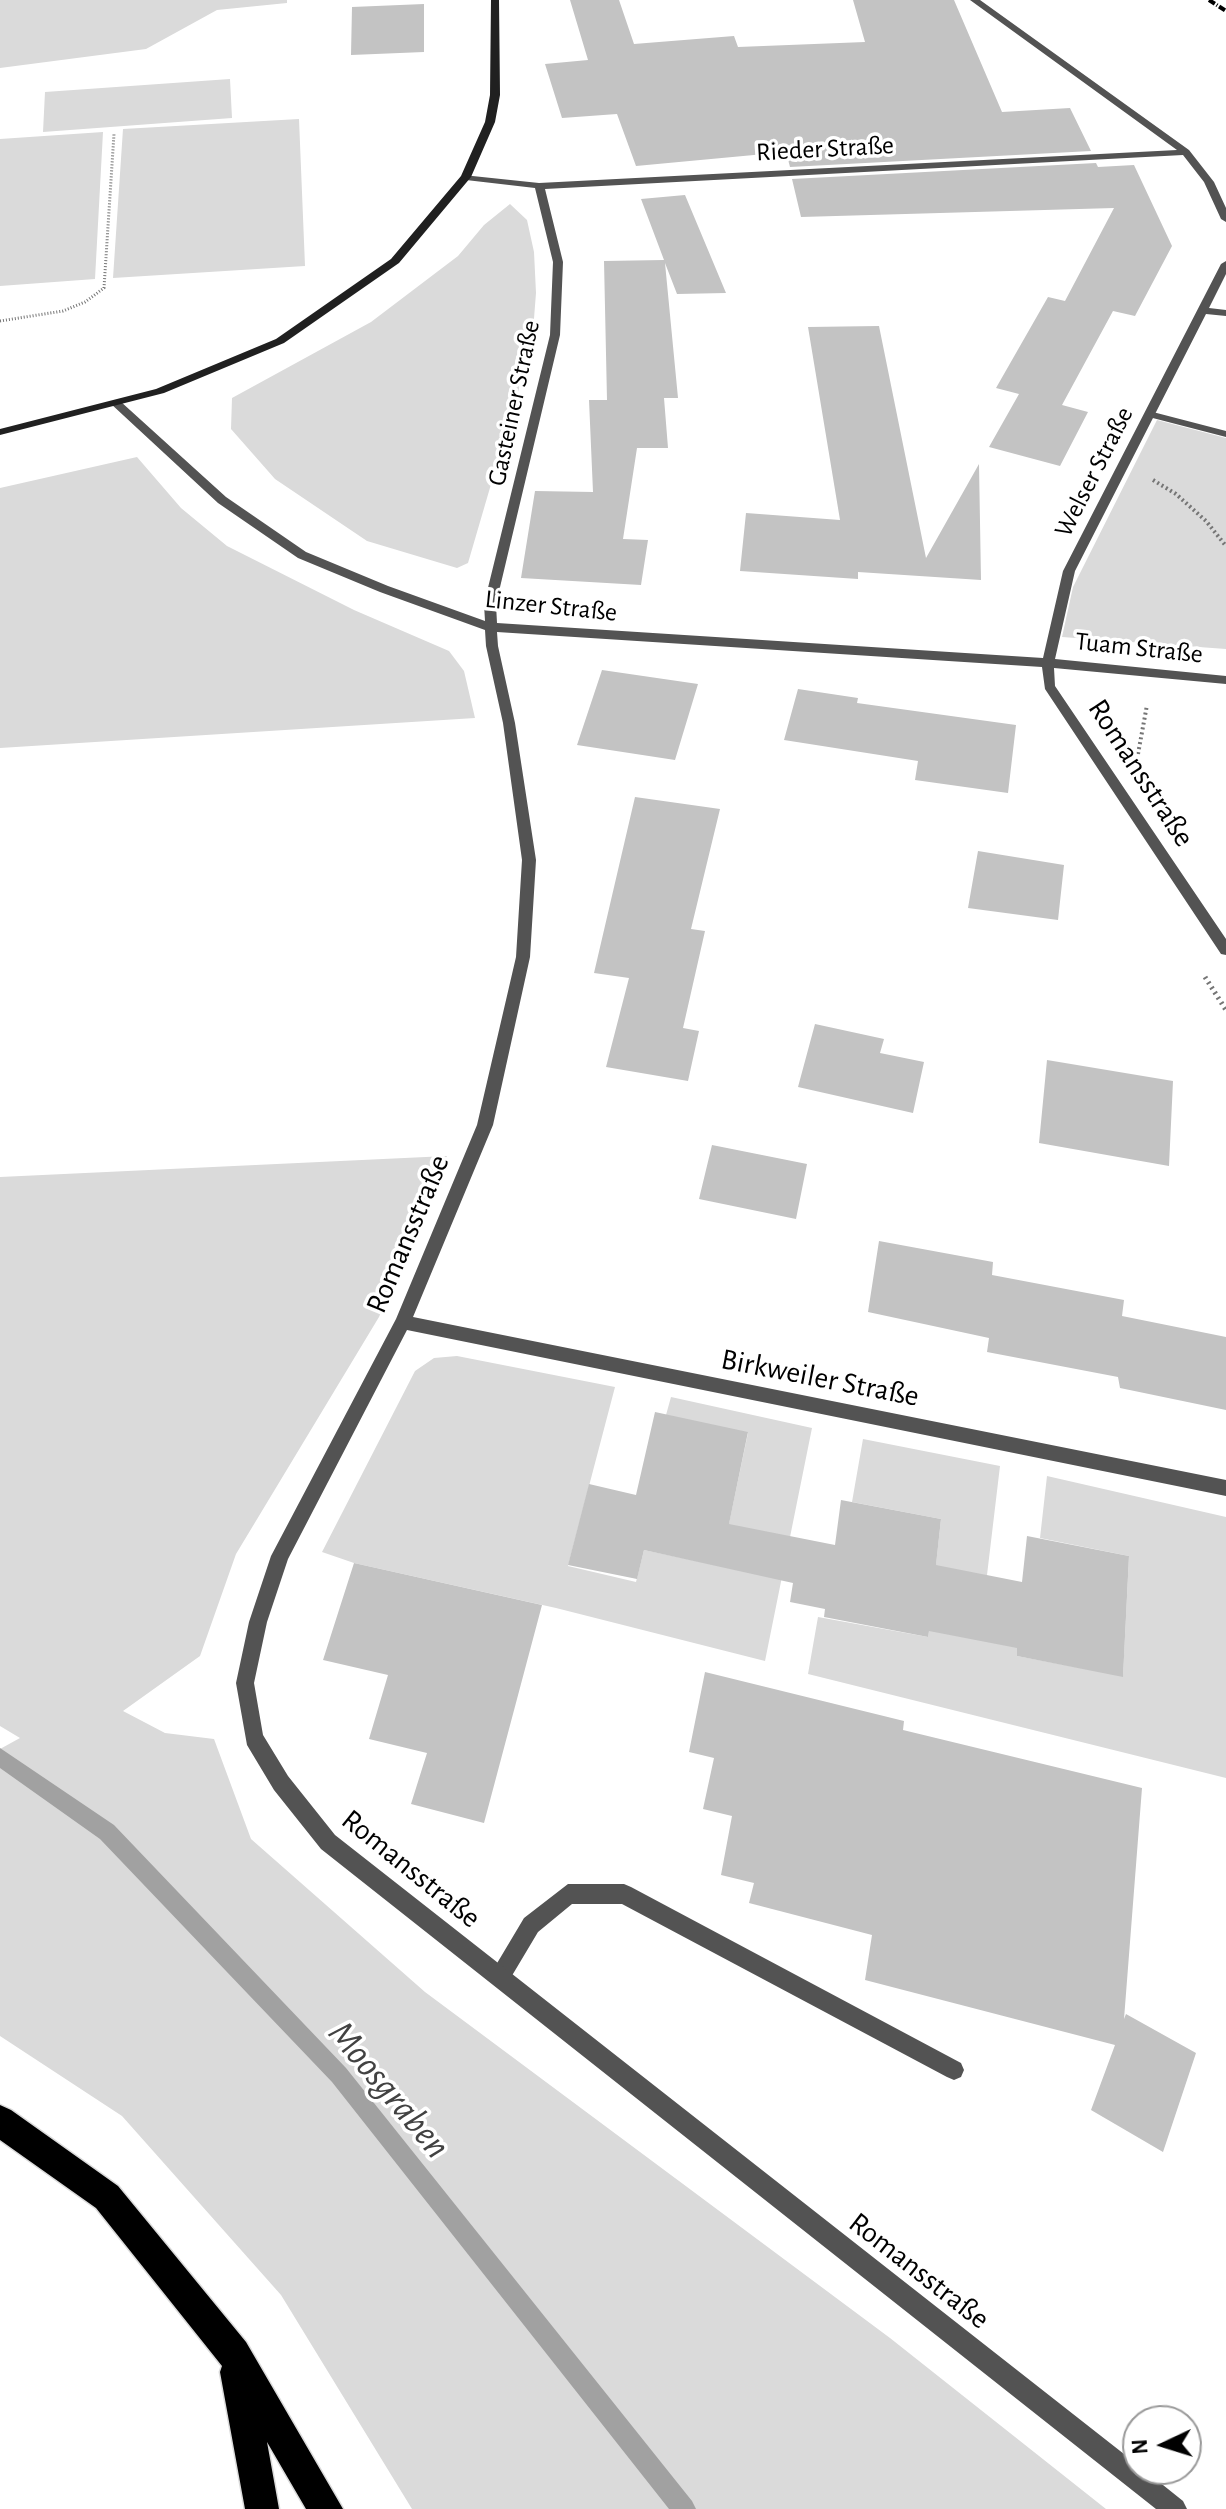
<!DOCTYPE html>
<html>
<head>
<meta charset="utf-8">
<style>
	body { margin:0 }
	#map { position:relative; width:1226px; height:2509px; overflow:hidden; background:#fff; font-family:"Alegreya Sans",sans-serif }
	canvas { display:block }
	.north { position:absolute; left:1122px; top:2405px; width:80px; height:80px; box-sizing:border-box; background:#fff; border:2px solid #999; border-radius:50%; rotate:266deg; font-size:22px; font-weight:700; line-height:32px; text-align:center; color:#000 }
	.north::after { content:''; display:block; margin:auto; width:28px; height:36px; background:#000; clip-path:polygon(50% 0,100% 100%,50% 72%,0 100%) }
</style>
</head>
<body>
<div id="map">
<canvas width="1226" height="2509"></canvas>
<div class="north">N</div>
</div>
<script>
const context = document.querySelector('canvas').getContext('2d');
context.lineJoin = 'round';
function fill(path, color) {
  context.fillStyle = color;
  context.fill(path, 'evenodd');
}
function shape(rows) {
  const path = new Path2D();
  for (const r of rows) {
    path.moveTo(r[0], r[1]);
    for (let i = 2; i < r.length; i += 2) path.lineTo(r[i], r[i + 1]);
  }
  return path;
}
function trace(path, color, width, dash) {
  context.strokeStyle = color;
  context.lineWidth = width;
  context.lineCap = dash ? 'butt' : 'round';
  context.setLineDash(dash || []);
  context.stroke(path);
}
function write(font, color, halo, rows, align = 'center') {
  context.font = font + ' "Alegreya Sans",sans-serif';
  context.lineWidth = 7;
  context.setLineDash([]);
  context.textBaseline = 'middle';
  context.strokeStyle = halo;
  context.fillStyle = color;
  for (const [text, x, y, turn = 0] of rows) {
    context.save();
    context.translate(x, y);
    context.rotate((+turn || 0) * Math.PI / 180);
    context.textAlign = isNaN(turn) ? turn : align;
    if (halo) context.strokeText(text, 0, 0);
    context.fillText(text, 0, 0);
    context.restore();
  }
}
fill(shape([
	[0,0,287,0,287,3,217,10,146,49,0,68],
	[230,79,232,118,43,132,45,92],
	[299,119,305,266,113,278,123,129],
	[103,132,95,279,0,286,0,139],
	[510,204,527,220,534,252,536,293,532,344,468,563,457,568,367,541,275,479,231,429,232,398,371,322,458,256,484,225],
	[1157,420,1226,438,1226,649,1062,637,1073,587],
	[137,457,181,508,227,546,354,610,449,651,464,671,475,718,0,748,0,488],
	[447,1156,379,1317,236,1554,200,1656,123,1711,165,1733,214,1739,251,1839,425,1992,890,2338,1106,2509,412,2509,281,2295,122,2116,0,2036,0,1749,20,1738,0,1726,0,1177],
	[457,1356,615,1387,568,1566,636,1582,644,1550,720,1566,748,1433,666,1415,671,1397,812,1428,765,1661,556,1608,354,1563,322,1552,415,1371,434,1358],
	[863,1439,1000,1466,987,1575,1017,1648,1017,1656,1123,1676,1129,1556,1040,1538,1047,1476,1226,1517,1226,1778,808,1674,818,1617,928,1637,941,1519,852,1502]
]), '#dadada');
fill(shape([
	[0,1748,114,1825,346,2068,692,2501,696,2509,669,2509,332,2082,100,1839,0,1768,0,1748]
]), '#a1a1a1');
fill(shape([
	[570,0,619,0,634,44,734,36,738,47,865,42,853,0,954,0,1002,112,1070,108,1091,151,790,167,786,152,636,166,617,114,562,118,545,64,588,60],
	[424,4,424,52,351,55,352,7],
	[1096,163,1098,167,1134,165,1172,246,1135,316,1113,311,1062,405,1088,412,1060,466,989,447,1019,394,996,388,1048,297,1065,301,1114,208,801,217,792,179],
	[685,195,726,293,677,294,665,263,678,398,664,398,668,448,637,448,623,539,648,540,641,585,521,578,535,491,593,492,589,400,607,400,604,261,664,260,641,199],
	[879,326,926,558,979,464,981,580,858,572,858,579,740,571,746,513,840,520,808,327],
	[602,670,698,684,675,760,577,745],
	[798,689,858,698,857,703,1016,725,1008,793,915,780,918,761,784,740],
	[635,797,720,809,691,929,705,931,683,1028,699,1031,688,1081,606,1067,629,978,594,973],
	[978,851,1064,865,1058,920,968,908],
	[815,1024,884,1039,880,1053,924,1062,913,1113,798,1087],
	[1047,1060,1173,1081,1169,1166,1039,1143],
	[712,1145,807,1164,796,1219,699,1199],
	[879,1241,993,1262,992,1275,1124,1300,1122,1316,1226,1337,1226,1410,1120,1388,1118,1377,987,1352,989,1338,868,1312],
	[655,1412,748,1432,729,1524,835,1545,841,1500,941,1519,936,1565,1022,1582,1027,1536,1129,1556,1123,1677,1017,1656,1017,1648,929,1631,928,1637,824,1617,825,1609,790,1602,793,1583,644,1550,637,1579,568,1565,589,1484,636,1495],
	[354,1563,542,1605,484,1823,411,1804,427,1753,369,1739,388,1675,323,1660],
	[705,1672,904,1721,903,1730,1142,1788,1124,2019,1126,2014,1196,2053,1163,2152,1091,2110,1115,2045,865,1980,872,1935,749,1903,754,1883,721,1875,732,1816,703,1809,714,1758,689,1752]
]), '#c3c3c3');
const highway = shape([
	[0,2105,11,2110,118,2186,246,2342,343,2509,306,2509,267,2442,279,2509,245,2509,220,2372,222,2366,96,2208,0,2140,0,2105]
]);
trace(highway, '#dbdbdb', 3);
trace(shape([
	[0,321,63,311,85,302,104,288,114,134]
]), '#757575', 3, [1, 2]);
trace(shape([
	[1153,480,1176,494,1206,521,1226,546],
	[1138,754,1147,705]
]), '#757575', 4, [2, 3]);
trace(shape([
	[1205,977,1226,1010]
]), '#757575', 5, [2, 4]);
fill(shape([
	[1149,411,1226,431,1226,437,1145,416,1145,412,1149,411],
	[568,1884,624,1884,631,1887,961,2063,964,2070,961,2077,954,2080,947,2077,622,1904,572,1904,538,1932,507,1984,500,1987,493,1984,490,1977,493,1970,524,1918,568,1884]
]), '#535353');
fill(shape([
	[970,0,980,0,1189,150,1214,182,1226,208,1226,222,1221,219,1204,182,1183,155,545,189,563,262,560,335,496,604,497,623,1043,658,1063,571,1221,264,1226,261,1226,274,1209,308,1226,310,1226,316,1206,314,1075,571,1055,659,1226,676,1226,684,1054,668,1055,686,1226,939,1226,955,1221,954,1045,689,1042,667,497,632,498,646,515,723,536,860,530,957,493,1125,413,1317,1226,1480,1226,1496,407,1330,288,1559,267,1622,254,1683,263,1735,288,1776,335,1835,1138,2465,1138,2469,1143,2469,1183,2501,1187,2509,1156,2509,321,1849,274,1790,247,1745,236,1683,249,1622,271,1556,396,1319,477,1125,516,957,522,860,503,723,486,646,485,630,380,592,298,558,218,503,110,403,120,401,226,497,306,552,388,586,485,621,484,604,550,335,553,262,535,188,466,180,461,177,463,175,539,183,1177,150,970,0]
]), '#535353');
fill(shape([
	[491,0,499,0,500,95,495,122,471,177,399,263,284,343,164,393,0,435,0,429,156,389,276,339,391,259,461,176,485,122,490,95,491,0]
]), '#202020');
fill(highway, '#000');
trace(shape([
	[1209,0,1226,11]
]), '#000', 4, [7, 2, 1, 2]);
write('26px', '#000', '#fff', [
	["Rieder Straße",825,149,-3],
	["Gasteiner Straße",514,403,-78],
	["Welser Straße",1094,472,-63],
	["Linzer Straße",551,606,6],
	["Tuam Straße",1139,648,6]
]);
write('30px', '#000', '#fff', [
	["Romansstraße",1141,773,57],
	["Romansstraße",408,1234,-67],
	["Birkweiler Straße",820,1378,11],
	["Romansstraße",411,1869,39],
	["Romansstraße",919,2271,38]
]);
write('italic 38px', '#424242', '#fff', [
	["Moosgraben",389,2090,50]
]);
</script>
</body>
</html>
